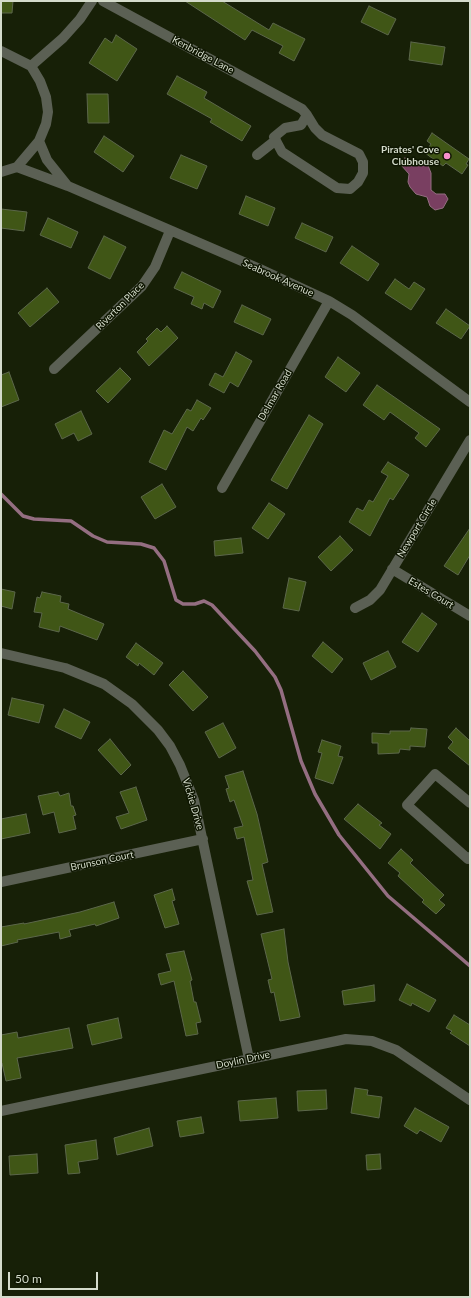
<!DOCTYPE html>
<html>
<head>
<meta charset="utf-8">
<style>
	body { margin:0 }
	#map { position:relative; width:471px; height:1298px; overflow:hidden; background:#172007; font-family:Lato,sans-serif }
	canvas { display:block }
	.frame { position:absolute; inset:0; border:2px solid #d4dbcb; pointer-events:none }
	.scale { position:absolute; left:8px; top:1272px; width:90px; height:18px; box-sizing:border-box; border:2px solid #d4dbcb; border-top:0; padding-left:5px; font-size:12px; line-height:14px; white-space:nowrap; color:#d4dbcb; -webkit-text-stroke:3px #0e1601; paint-order:stroke }
</style>
</head>
<body>
<div id="map">
<canvas width="471" height="1298"></canvas>
<div class="frame"></div>
<div class="scale">50 m</div>
</div>
<script>
const context = document.querySelector('canvas').getContext('2d');
context.lineJoin = 'round';
function fill(path, color) {
  context.fillStyle = color;
  context.fill(path, 'evenodd');
}
function shape(rows) {
  const path = new Path2D();
  for (const r of rows) {
    path.moveTo(r[0], r[1]);
    for (let i = 2; i < r.length; i += 2) path.lineTo(r[i], r[i + 1]);
  }
  return path;
}
function trace(path, color, width, dash) {
  context.strokeStyle = color;
  context.lineWidth = width;
  context.lineCap = dash ? 'butt' : 'round';
  context.setLineDash(dash || []);
  context.stroke(path);
}
function write(font, color, halo, rows, align = 'center') {
  context.font = font + ' Lato,sans-serif';
  context.lineWidth = 3;
  context.setLineDash([]);
  context.textBaseline = 'middle';
  context.strokeStyle = halo;
  context.fillStyle = color;
  for (const [text, x, y, turn = 0] of rows) {
    context.save();
    context.translate(x, y);
    context.rotate((+turn || 0) * Math.PI / 180);
    context.textAlign = isNaN(turn) ? turn : align;
    if (halo) context.strokeText(text, 0, 0);
    context.fillText(text, 0, 0);
    context.restore();
  }
}
const water = shape([
	[405,158,412,165,422,162,427,163,431,173,431,190,436,194,445,194,448,199,443,208,435,210,430,206,427,197,416,194,410,187,408,182,409,174,401,165,405,158]
]);
fill(water, '#793f61');
trace(water, '#946e81', 1);
trace(shape([
	[1,494,23,516,34,519,71,521,93,536,107,542,141,544,154,548,164,561,176,600,183,604,195,604,204,601,212,605,255,651,275,677,281,690,301,761,315,794,339,835,388,896,470,966]
]), '#946e81', 3.5);
const building = shape([
	[1,1,13,1,12,13,1,13,1,1],
	[185,1,222,1,269,30,273,23,305,39,294,61,279,53,283,46,252,30,245,40,185,1],
	[369,6,396,19,388,35,361,22,369,6],
	[116,35,137,49,117,81,89,63,105,38,112,43,116,35],
	[411,42,445,47,442,65,409,60,411,42],
	[177,76,207,92,204,98,251,126,242,141,210,122,212,119,167,94,177,76],
	[87,94,108,94,109,123,88,123,87,94],
	[432,133,469,159,466,164,468,165,462,174,446,163,443,166,425,153,431,144,427,141,432,133],
	[104,136,134,156,123,172,94,152,104,136],
	[181,155,207,166,197,189,170,178,181,155],
	[246,196,275,208,268,226,239,214,246,196],
	[1,209,27,212,24,231,1,228,1,209],
	[48,218,78,232,71,248,40,235,48,218],
	[302,223,333,237,326,252,295,238,302,223],
	[104,236,126,247,110,279,88,268,104,236],
	[352,246,379,264,368,281,340,263,352,246],
	[182,272,221,291,213,308,204,303,202,309,191,304,194,297,174,288,182,272],
	[395,279,409,289,414,282,425,289,411,310,385,293,395,279],
	[47,288,59,302,30,327,18,313,47,288],
	[242,305,271,319,263,335,234,322,242,305],
	[446,309,470,326,461,339,436,323,446,309],
	[167,326,178,338,149,366,137,352,148,341,146,339,157,328,161,332,167,326],
	[236,352,252,361,238,387,230,382,224,393,209,385,215,373,223,377,236,352],
	[338,357,360,373,346,392,325,377,338,357],
	[120,368,131,379,108,403,96,391,120,368],
	[9,372,19,400,1,407,1,375,9,372],
	[377,385,440,429,426,447,415,438,419,433,390,412,384,420,363,405,377,385],
	[197,400,211,408,203,420,201,418,193,431,187,427,166,470,149,462,164,430,172,434,187,409,191,411,197,400],
	[81,411,92,434,78,441,74,433,62,439,55,424,81,411],
	[309,415,323,424,287,489,271,480,309,415],
	[388,462,409,475,393,500,390,498,370,536,349,522,357,508,363,511,369,500,373,502,388,476,381,472,388,462],
	[162,484,176,507,155,519,141,497,162,484],
	[269,503,285,514,268,539,252,528,269,503],
	[470,528,470,555,458,575,444,566,470,528],
	[340,536,353,550,331,571,318,557,340,536],
	[241,538,243,553,215,556,214,541,241,538],
	[289,578,306,582,299,611,283,608,289,578],
	[1,589,15,592,12,609,1,606,1,589],
	[42,592,61,596,60,602,69,604,68,609,104,624,97,640,60,626,59,632,39,627,42,613,34,612,37,597,40,598,42,592],
	[422,613,437,624,418,652,402,642,422,613],
	[323,642,343,659,332,673,312,656,323,642],
	[136,643,163,663,154,675,139,663,138,666,126,657,136,643],
	[388,651,396,667,371,680,363,663,388,651],
	[183,671,208,697,193,711,169,685,183,671],
	[12,698,44,705,39,723,8,715,12,698],
	[64,709,90,722,81,739,55,727,64,709],
	[223,723,236,748,219,758,205,732,223,723],
	[411,728,427,729,425,747,410,746,410,750,400,749,399,753,378,754,378,743,372,743,372,733,390,734,390,731,410,731,411,728],
	[456,728,470,741,470,766,448,748,453,742,448,737,456,728],
	[110,739,131,765,121,775,98,750,110,739],
	[322,740,341,746,338,756,343,757,333,784,315,778,322,753,318,752,322,740],
	[243,771,257,814,268,862,262,864,273,912,257,915,247,881,253,880,244,837,237,839,234,828,243,826,234,800,230,802,226,789,229,788,225,776,243,771],
	[136,787,147,820,121,829,116,817,129,813,120,792,136,787],
	[58,792,60,796,69,793,71,806,73,806,76,815,73,816,76,829,59,833,54,812,43,815,38,796,58,792],
	[358,804,382,823,379,825,391,834,380,849,344,819,358,804],
	[26,814,30,833,1,839,1,819,26,814],
	[401,849,413,860,410,863,444,895,439,900,445,905,436,914,422,902,424,900,398,876,400,873,388,863,401,849],
	[172,889,175,900,172,901,179,924,165,928,154,895,172,889],
	[114,902,119,918,96,926,95,924,69,930,71,936,60,939,59,932,17,940,18,942,1,946,1,927,24,923,24,924,80,912,114,902],
	[284,929,288,962,300,1017,280,1021,274,992,271,993,268,980,272,979,261,934,284,929],
	[184,951,192,980,190,981,194,1002,196,1002,201,1022,196,1023,198,1034,186,1036,174,981,161,985,158,974,171,971,166,954,184,951],
	[407,984,436,1000,429,1012,412,1003,411,1006,399,1000,407,984],
	[374,985,375,1001,344,1005,342,991,374,985],
	[454,1015,470,1025,470,1046,450,1033,452,1031,446,1028,454,1015],
	[118,1018,122,1038,92,1045,87,1025,118,1018],
	[69,1028,73,1048,17,1058,21,1078,6,1081,2,1063,1,1063,1,1035,17,1032,18,1038,69,1028],
	[355,1088,368,1090,367,1095,382,1097,379,1118,351,1113,355,1088],
	[326,1090,327,1109,298,1111,297,1091,326,1090],
	[276,1098,278,1118,240,1121,238,1101,276,1098],
	[415,1108,449,1127,441,1142,420,1130,417,1134,404,1126,415,1108],
	[201,1117,204,1133,180,1137,177,1121,201,1117],
	[149,1128,153,1146,117,1155,114,1138,149,1128],
	[96,1140,98,1159,78,1162,80,1173,68,1174,65,1145,96,1140],
	[37,1154,38,1173,10,1175,9,1156,37,1154],
	[380,1154,381,1169,367,1170,366,1155,380,1154]
]);
fill(building, '#405616');
trace(building, '#5c674b', 1);
trace(shape([
	[103,1,302,109,307,115,301,125,285,128,274,137,282,152,337,188,350,189,358,182,363,173,363,162,359,154,322,135,315,128,307,115],
	[1,51,31,66,40,81,46,97,48,112,46,124,39,141,17,167,1,172],
	[31,66,63,38,80,19,92,1],
	[39,141,47,160,67,185],
	[257,155,276,140],
	[17,167,68,186,260,269,329,301,352,315,470,402],
	[54,369,142,286,155,267,170,231],
	[222,488,329,301],
	[392,569,470,616],
	[355,608,370,600,380,590,470,440],
	[1,653,65,668,104,684,132,704,158,730,170,746,180,765,194,800,249,1059],
	[470,803,435,774,407,805,468,859,470,857],
	[1,882,203,839],
	[1,1111,346,1039,372,1041,396,1050,470,1100]
]), '#5b6054', 10);
for (const [x, y, r, color] of [
	[447,156,4,"#f890cc"]
]) {
  const dot = new Path2D();
  dot.arc(x, y, r, 0, 2 * Math.PI);
  context.fillStyle = color;
  context.fill(dot);
  trace(dot, '#0e1601', 1.5);
}
write('10px', '#d4dbcb', '#0e1601', [
	["Kenbridge Lane",203,55,28],
	["Seabrook Avenue",278,278,24],
	["Riverton Place",120,306,-45],
	["Delmar Road",275,395,-60],
	["Newport Circle",417,528,-59],
	["Estes Court",431,593,31],
	["Vickie Drive",193,804,74],
	["Brunson Court",102,861,-12],
	["Doylin Drive",243,1060,-12]
]);
write('bold 10px', '#d4dbcb', '#0e1601', [
	["Pirates' Cove",439,150],
	["Clubhouse",439,162]
], 'right');
</script>
</body>
</html>
